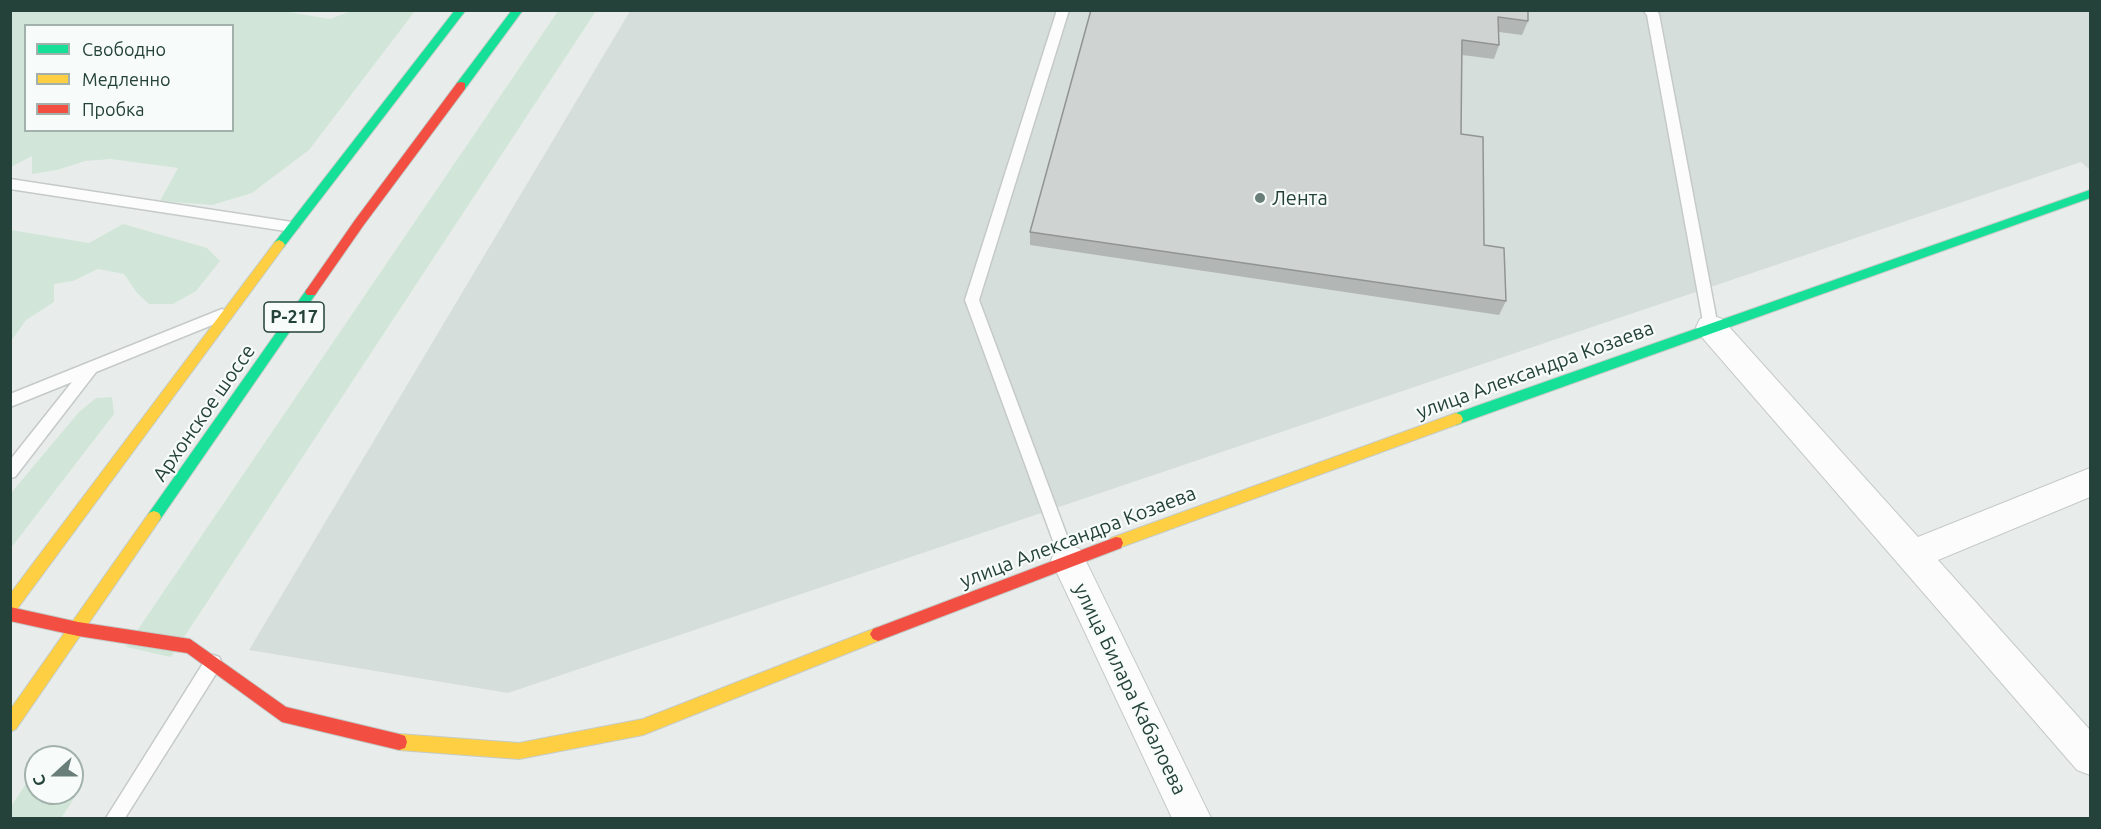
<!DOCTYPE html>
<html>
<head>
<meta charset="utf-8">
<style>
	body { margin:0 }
	#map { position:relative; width:2101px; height:829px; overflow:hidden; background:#e8edeb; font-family:Ubuntu,sans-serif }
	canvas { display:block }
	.frame { position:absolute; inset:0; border:12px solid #24423a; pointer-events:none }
	.legend { position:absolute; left:24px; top:24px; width:210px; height:108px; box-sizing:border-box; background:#f7fbf9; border:2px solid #a3b1ad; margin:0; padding:8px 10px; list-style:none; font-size:18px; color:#24423a }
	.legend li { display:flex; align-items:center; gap:12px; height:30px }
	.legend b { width:30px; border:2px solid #a3b1ad }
	.north { position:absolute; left:24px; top:745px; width:60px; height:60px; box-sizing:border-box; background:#f7fbf9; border:2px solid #a3b1ad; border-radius:50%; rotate:249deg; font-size:16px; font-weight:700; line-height:24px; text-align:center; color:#24423a }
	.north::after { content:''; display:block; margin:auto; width:21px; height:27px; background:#697e78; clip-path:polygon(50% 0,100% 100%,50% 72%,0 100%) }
</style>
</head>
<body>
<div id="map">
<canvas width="2101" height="829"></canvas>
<div class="frame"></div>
<ul class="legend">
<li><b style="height:8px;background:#16e098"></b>Свободно</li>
<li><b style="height:8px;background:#ffcf43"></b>Медленно</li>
<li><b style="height:8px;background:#f24e42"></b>Пробка</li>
</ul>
<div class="north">С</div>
</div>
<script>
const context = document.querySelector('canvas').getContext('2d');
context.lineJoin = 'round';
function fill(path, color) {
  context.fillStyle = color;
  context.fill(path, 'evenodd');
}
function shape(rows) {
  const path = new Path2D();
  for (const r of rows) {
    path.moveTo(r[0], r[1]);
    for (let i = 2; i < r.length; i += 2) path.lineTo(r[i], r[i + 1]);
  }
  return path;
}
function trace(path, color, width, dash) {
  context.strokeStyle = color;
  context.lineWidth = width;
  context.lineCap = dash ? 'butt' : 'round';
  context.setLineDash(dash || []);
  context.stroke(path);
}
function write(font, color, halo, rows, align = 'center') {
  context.font = font + ' Ubuntu,sans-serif';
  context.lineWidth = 4.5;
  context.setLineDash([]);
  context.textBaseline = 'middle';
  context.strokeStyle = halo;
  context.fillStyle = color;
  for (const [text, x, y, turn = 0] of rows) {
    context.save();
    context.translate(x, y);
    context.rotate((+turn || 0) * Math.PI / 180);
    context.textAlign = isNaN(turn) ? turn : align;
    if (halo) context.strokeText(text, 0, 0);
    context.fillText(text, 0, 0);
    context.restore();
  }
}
fill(shape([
	[630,11,2090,11,2090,170,2081,162,508,693,249,650]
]), '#d6dedb');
fill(shape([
	[283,11,330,19,351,11,415,11,309,150,252,193,212,205,160,201,178,168,111,159,85,161,57,170,32,174,32,156,11,167,11,11],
	[26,26,232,26,232,130,26,130],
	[558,11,596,11,171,657,126,647],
	[123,224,207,248,220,261,196,291,173,304,149,304,137,293,124,274,98,269,73,281,54,284,54,302,26,320,11,341,11,230,89,243],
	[112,397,114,414,11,548,11,493,79,412,96,398],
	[28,781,36,782,36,793,72,793,72,787,81,788,61,818,11,818,11,806]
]), '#d1e6d8');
const lane = shape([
	[1057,10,1069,10,979,300,1076,560,1074,565,1068,567,1062,565,1060,560,965,300,1057,10],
	[1643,10,1656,10,1659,14,1718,327,1716,331,1711,333,1706,331,1704,327,1647,15,1643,10],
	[10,179,292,222,299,227,292,232,10,189,10,179],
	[222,309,227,311,229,315,227,319,96,372,15,477,10,478,10,460,72,382,10,407,10,394,222,309],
	[213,655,219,657,222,663,219,669,125,818,106,818,207,657,213,655]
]);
const street = shape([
	[1711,315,1722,319,1918,537,2090,468,2090,497,1938,560,2090,730,2090,775,2077,770,1700,335,1696,327,1700,319,1711,315],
	[1068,545,1080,549,1211,818,1172,818,1051,560,1056,549,1068,545]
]);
const fast = shape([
	[455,10,466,10,283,248,275,248,273,245,275,242,455,10],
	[512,10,523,10,465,89,457,89,457,83,512,10],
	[2090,190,2090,198,1456,425,1451,423,1449,419,1451,415,2090,190],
	[311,287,315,289,317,292,315,295,159,521,154,523,149,521,147,517,149,513,307,289,311,287]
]);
const slow = shape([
	[279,240,283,242,285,245,283,248,15,612,10,614,10,594,275,242,279,240],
	[1456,413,1461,415,1463,419,1461,423,1116,549,1111,548,1109,543,1111,538,1456,413],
	[154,511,159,513,161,517,159,521,16,729,10,732,10,710,149,513,154,511],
	[878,627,883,629,886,634,883,639,643,735,519,759,399,750,393,748,391,742,393,736,399,734,519,743,643,719,878,627]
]);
const jam = shape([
	[461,82,465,83,465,89,363,226,315,295,307,295,305,292,307,289,355,220,457,83,461,82],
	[1116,537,1121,538,1123,543,1121,548,878,641,873,639,870,634,873,629,1116,537],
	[10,607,78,622,190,639,286,707,399,734,405,736,407,742,405,748,399,750,282,722,187,653,78,636,10,621,10,607]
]);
trace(lane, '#c5cac8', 3);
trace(street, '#c5cac8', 2);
trace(fast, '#c3cbc8', 2);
trace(slow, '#c3cbc8', 2);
trace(jam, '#c3cbc8', 2);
fill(lane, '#fcfcfc');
fill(street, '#fcfcfc');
fill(fast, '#16e098');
fill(slow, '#ffcf43');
fill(jam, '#f24e42');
fill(shape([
	[1091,10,1528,10,1528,21,1522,35,1499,32,1499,45,1494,59,1462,55,1461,134,1484,245,1506,301,1499,315,1030,245,1030,232]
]), '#b2b6b5');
const building = shape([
	[1091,10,1528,10,1528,21,1498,17,1499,45,1462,40,1461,134,1483,137,1484,245,1504,248,1506,301,1030,232,1091,10]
]);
fill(building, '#cfd4d2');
trace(building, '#919493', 1.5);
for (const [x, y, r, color] of [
	[1260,198,6,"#697e78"]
]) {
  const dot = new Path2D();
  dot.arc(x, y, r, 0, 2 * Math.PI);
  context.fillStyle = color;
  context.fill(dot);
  trace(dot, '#f7fbf9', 2);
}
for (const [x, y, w] of [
	[294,317,60]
]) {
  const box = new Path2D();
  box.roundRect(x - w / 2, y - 15, w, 30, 4.5);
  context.fillStyle = '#f7fbf9';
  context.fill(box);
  trace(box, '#24423a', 1.5);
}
write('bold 18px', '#24423a', null, [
	["Р-217",294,317]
]);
write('20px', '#24423a', '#f7fbf9', [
	["Лента",1272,198]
], 'left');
write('20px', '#24423a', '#f7fbf9', [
	["улица Александра Козаева",1535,370,-20],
	["Архонское шоссе",204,413,-55],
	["улица Александра Козаева",1078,537,-21],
	["улица Билара Кабалоева",1130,689,64]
]);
</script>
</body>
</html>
